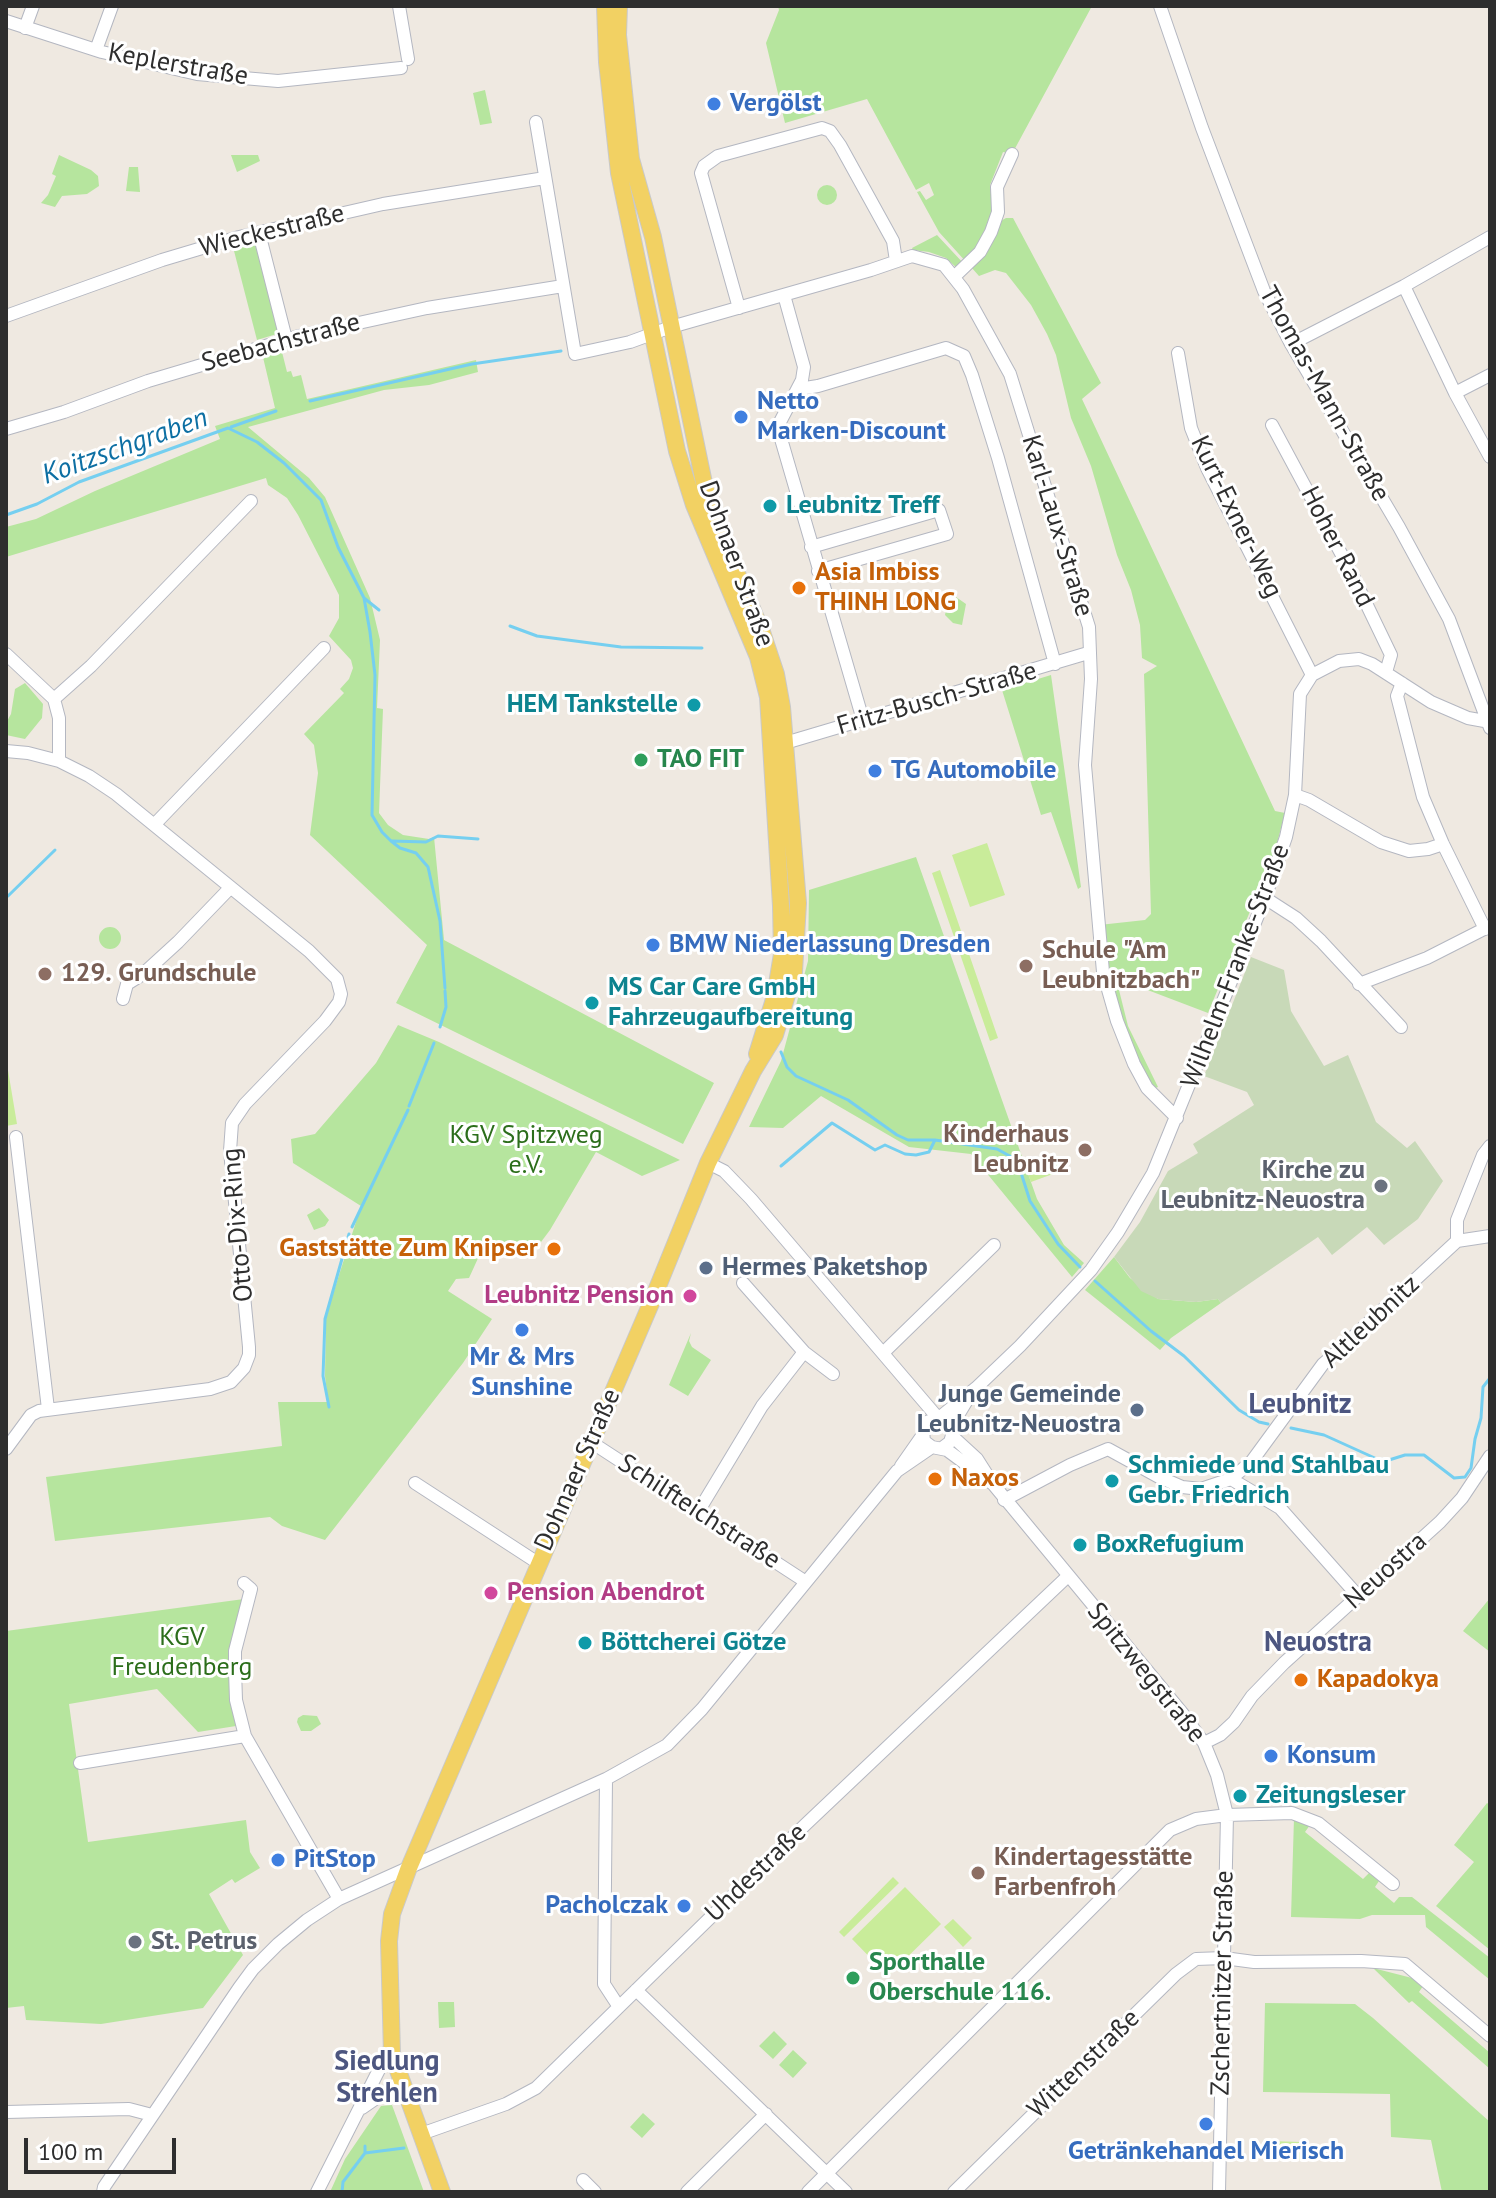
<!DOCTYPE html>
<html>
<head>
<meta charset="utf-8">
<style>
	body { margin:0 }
	#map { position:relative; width:1496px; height:2198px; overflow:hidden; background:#efe9e1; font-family:"PT Sans",sans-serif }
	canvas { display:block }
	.frame { position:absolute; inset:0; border:8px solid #2e2e2e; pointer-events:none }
	.scale { position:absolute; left:24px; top:2138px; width:152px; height:36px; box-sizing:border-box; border:4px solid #2e2e2e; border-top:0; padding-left:10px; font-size:24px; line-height:28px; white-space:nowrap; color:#2e2e2e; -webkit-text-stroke:6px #fff; paint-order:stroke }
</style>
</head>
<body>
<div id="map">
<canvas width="1496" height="2198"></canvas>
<div class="frame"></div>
<div class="scale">100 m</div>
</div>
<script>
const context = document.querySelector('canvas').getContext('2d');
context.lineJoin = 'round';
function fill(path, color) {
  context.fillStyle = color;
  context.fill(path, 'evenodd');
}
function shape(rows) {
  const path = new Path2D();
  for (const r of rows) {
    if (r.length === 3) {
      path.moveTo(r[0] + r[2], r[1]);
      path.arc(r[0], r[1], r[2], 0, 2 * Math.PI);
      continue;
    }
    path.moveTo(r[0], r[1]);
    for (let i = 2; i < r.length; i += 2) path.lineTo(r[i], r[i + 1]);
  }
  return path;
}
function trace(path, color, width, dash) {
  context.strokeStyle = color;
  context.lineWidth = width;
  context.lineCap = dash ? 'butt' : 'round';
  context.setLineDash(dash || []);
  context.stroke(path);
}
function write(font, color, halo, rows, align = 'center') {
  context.font = font + ' "PT Sans",sans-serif';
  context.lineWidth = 6;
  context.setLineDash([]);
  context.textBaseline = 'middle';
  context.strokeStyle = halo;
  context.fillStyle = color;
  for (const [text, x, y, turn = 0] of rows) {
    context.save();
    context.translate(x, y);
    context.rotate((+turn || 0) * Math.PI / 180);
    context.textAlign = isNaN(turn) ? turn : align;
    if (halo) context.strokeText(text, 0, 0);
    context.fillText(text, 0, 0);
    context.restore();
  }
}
fill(shape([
	[778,6,1092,6,1012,154,1003,152,990,185,993,215,989,229,967,263,939,232,917,192,920,191,926,200,934,195,929,183,916,190,867,99,785,123,766,43,779,10],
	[485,90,492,123,480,125,473,93],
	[59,155,91,170,98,176,99,186,87,194,62,196,55,207,41,203,48,195,56,176,52,174],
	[231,155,258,155,260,161,237,172],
	[129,167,138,167,140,192,126,191],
	[827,195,10],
	[1006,218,1013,218,1101,383,1082,399,1275,811,1285,813,1275,851,1208,1013,1116,978,1128,1026,1158,1087,1153,1089,1117,1021,1099,925,1145,920,1151,914,1144,674,1157,666,1142,658,1140,625,1131,590,1117,555,1091,466,1071,418,1056,355,1047,334,1031,305,1006,273,995,270,979,276,971,267,999,222],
	[937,235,965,265,959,270,946,258,929,252,913,250,912,248],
	[255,240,280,333,257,340,233,247],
	[281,348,287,372,291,371,293,377,301,375,307,399,476,360,478,372,429,385,384,390,248,427,309,478,325,497,370,598,380,640,377,708,383,709,379,813,388,825,403,835,429,839,434,837,444,940,714,1083,683,1144,396,1003,427,945,310,835,318,773,314,745,304,734,344,693,340,689,349,679,353,668,351,660,329,636,339,618,339,595,298,515,287,498,268,485,266,478,6,557,6,527,36,519,95,491,220,439,215,426,275,408,262,353],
	[956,597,966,604,962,625,953,623,945,615,947,605],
	[1051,675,1081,887,1078,889,1051,812,1041,815,1002,690],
	[25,683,43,704,42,718,25,739,6,735,6,723,11,714,15,689],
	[916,857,1037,1199,1064,1245,1084,1263,1072,1277,971,1154,909,1147,821,1096,783,1128,749,1127,781,1061,808,961,809,890],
	[110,938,11],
	[398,1025,439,1042,680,1160,642,1176,596,1152,550,1230,529,1258,517,1251,511,1259,485,1243,469,1278,456,1279,448,1291,492,1319,463,1363,325,1540,282,1526,270,1517,55,1541,46,1477,282,1446,278,1402,328,1402,325,1376,326,1316,361,1206,293,1163,291,1139,315,1134,376,1063],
	[319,1208,329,1220,325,1226,314,1230,307,1215],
	[1114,1257,1130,1278,1158,1299,1196,1302,1218,1299,1221,1303,1171,1338,1160,1350,1085,1290],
	[691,1333,689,1341,692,1347,711,1360,688,1396,669,1385],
	[1490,1598,1490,1652,1463,1631],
	[244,1599,230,1653,229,1697,236,1726,198,1732,157,1689,69,1704,88,1842,246,1820,250,1852,260,1868,235,1883,232,1879,209,1894,243,1955,203,2008,101,2024,26,2020,24,2006,6,2008,6,1631],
	[303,1715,317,1716,321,1724,311,1731,301,1731,297,1722,298,1718],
	[1487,1803,1490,1805,1490,1950,1436,1906,1474,1862,1454,1845],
	[1294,1818,1310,1825,1305,1832,1363,1879,1369,1873,1379,1881,1375,1887,1394,1903,1399,1897,1412,1897,1490,1958,1490,1980,1426,1927,1425,1915,1372,1915,1360,1919,1291,1917],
	[1373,1968,1412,1978,1423,1986,1419,1992,1490,2053,1490,2069,1412,2001,1409,2003],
	[438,2002,454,2002,455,2027,439,2028],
	[1265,2003,1355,2004,1373,2018,1490,2122,1490,2192,1442,2192,1431,2140,1391,2137,1390,2094,1263,2092],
	[774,2031,787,2044,773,2059,759,2046],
	[793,2050,807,2063,793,2078,779,2065],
	[392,2105,424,2192,330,2192,345,2159,381,2106],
	[643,2113,655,2124,642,2138,630,2127]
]), '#b6e59e');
fill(shape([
	[1251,957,1284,970,1291,1011,1324,1066,1348,1055,1376,1122,1407,1148,1415,1141,1443,1181,1418,1219,1384,1245,1367,1227,1332,1255,1318,1237,1221,1303,1218,1299,1196,1302,1158,1299,1141,1291,1114,1257,1140,1222,1168,1171,1198,1153,1193,1144,1254,1105,1247,1092,1204,1076]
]), '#c8d9b8');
fill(shape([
	[987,843,1005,895,970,907,952,855],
	[940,870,998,1038,990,1041,932,873],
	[6,1058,17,1124,6,1126],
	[1056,1158,1061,1171,1031,1182,1026,1169],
	[893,1877,899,1883,844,1937,839,1932],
	[905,1887,941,1924,888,1976,852,1939],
	[953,1919,972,1938,963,1947,944,1927],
	[1269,2141,1301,2142,1301,2160,1269,2158]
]), '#c9ec9a');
trace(shape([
	[310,401,472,364,561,351],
	[231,427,276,411],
	[6,515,37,504,79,482,228,428,257,442,284,463,321,500,338,547,364,598,370,632,375,675,372,815,382,832,391,841,400,848,416,853,428,867,440,921,445,988],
	[364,598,379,610],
	[510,626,537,636,621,647,702,648],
	[392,841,426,842,438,836,478,839],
	[8,896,55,850],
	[440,1027,446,1007,445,991],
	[781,1052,787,1067,796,1076,848,1100,897,1135,908,1140,935,1140,997,1149,1017,1160,1030,1201,1058,1244,1080,1267],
	[409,1106,434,1043],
	[781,1166,832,1123,875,1150,885,1145,905,1154,916,1155,929,1152,935,1140],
	[352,1227,408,1110],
	[1095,1281,1151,1331,1184,1356,1239,1410,1259,1422,1268,1424],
	[329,1407,323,1376,325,1319,349,1234],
	[1291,1428,1324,1435,1377,1459,1389,1460,1405,1455,1424,1455,1454,1478,1465,1477,1471,1468,1475,1439,1481,1418,1483,1387,1490,1378],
	[365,2153,404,2148],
	[342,2192,343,2182,365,2153,365,2146]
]), '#75cff0', 3);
const minor = shape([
	[399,6,408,59],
	[1160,6,1202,128,1264,291,1291,344,1399,527,1449,619,1490,728],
	[6,21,102,52,197,74,278,81,401,68],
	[25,28,33,6],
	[96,50,112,6],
	[536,122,575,354,630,342,671,327,871,270,912,256,944,265,963,289,1010,374,1089,627,1091,679,1085,765,1103,972,1117,1021,1134,1064,1147,1088,1177,1118],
	[259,233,286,339],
	[955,276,980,252,991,232,998,212,997,187,1012,154],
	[1404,286,1455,393,1490,457],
	[784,295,804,367,802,380,780,422,779,432,863,720],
	[739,308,701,173,704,166,718,156,822,128,830,131,840,145,893,241,896,261],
	[6,316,162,260,239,237,383,204,545,178],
	[1291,344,1404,286,1490,237],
	[1178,353,1191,428,1207,468,1312,675],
	[799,389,818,386,946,348,964,356,972,375,998,458,1055,664],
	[1455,393,1490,375],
	[1272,425,1351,572,1391,655,1386,672],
	[6,429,64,412,148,381,299,336,427,308,563,286],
	[811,547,939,510,947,534,818,571],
	[6,654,54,699,59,718,59,761],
	[1402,683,1397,696,1423,797,1443,844,1485,929],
	[54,699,91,666,251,501],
	[785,743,1088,653],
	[6,751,28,753,59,761,89,776,116,794,309,951,337,979,341,994,339,1002,325,1021,245,1104,232,1123,230,1151,249,1347,249,1355,244,1368,231,1382,210,1389,39,1411,31,1415,6,1449],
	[1295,795,1309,800,1381,842,1409,851,1428,849,1443,844],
	[154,825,324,648],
	[1265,898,1296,918,1321,941,1401,1027],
	[1359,984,1427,958,1490,926],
	[123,999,127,984,143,974,178,942,230,888],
	[16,1137,48,1409],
	[708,1163,724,1171,751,1199,938,1418],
	[1457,1241,1457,1220,1483,1155,1490,1146],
	[743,1283,804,1352,833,1374],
	[883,1353,994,1245],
	[939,1418,976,1388,1020,1346,1091,1270,1118,1232,1153,1173,1265,898,1286,837,1295,795,1300,694,1312,675,1339,661,1359,659,1372,664,1431,702,1468,718,1490,722],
	[951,1427,969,1397],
	[953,1437,977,1459,991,1481],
	[591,1442,806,1582],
	[932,1447,924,1441,923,1430,927,1422,938,1418,948,1422,953,1432,950,1442,942,1448],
	[901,1466,922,1436],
	[1231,1479,1280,1508,1358,1596],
	[415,1483,538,1563],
	[1004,1500,1070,1465,1108,1449,1159,1477,1182,1487,1201,1489,1231,1479,1252,1461,1323,1364,1338,1351,1457,1241,1490,1236],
	[698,1512,762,1406,804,1352],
	[244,1583,251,1589,235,1651,235,1670,236,1700,245,1736,339,1899],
	[1204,1743,1220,1735,1234,1722,1252,1696,1284,1663,1440,1522,1462,1498,1490,1456],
	[80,1763,245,1736],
	[606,1779,604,1984,619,2007],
	[636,1990,846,2192],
	[362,2108,401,2081],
	[6,2112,129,2109,152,2115],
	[421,2134,506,2104,536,2088,806,1824,1068,1576],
	[583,2180,595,2192],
	[103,2192,104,2187,239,1988,253,1969,278,1944,307,1920,339,1899,606,1779,667,1745,702,1709,897,1471,932,1447,947,1450,993,1484,1183,1714,1204,1743,1217,1775,1227,1815,1219,2192],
	[317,2192,391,2046],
	[687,2192,766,2114],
	[808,2192,1170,1830,1196,1819,1227,1815,1292,1813,1318,1823,1393,1884],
	[954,2192,1176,1974,1196,1959,1224,1958,1254,1962,1361,1961,1405,1964,1490,2036]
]);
const major = shape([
	[605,6,607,62,619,173,677,451,694,505,758,657,768,697,781,906,782,954,775,996,757,1054],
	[442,2192,392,2054,389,1941,392,1914,408,1870,652,1301,708,1163,753,1071,775,1035,794,972,798,903,782,707,776,674,762,632,727,550,705,488,653,237,631,159,618,35,619,6]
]);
trace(minor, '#b4b7c1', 14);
trace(major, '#c9c9c9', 18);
trace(minor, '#fff', 12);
trace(major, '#f2d163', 16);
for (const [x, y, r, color] of [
	[714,104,8,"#3f7fe0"],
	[741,417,8,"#3f7fe0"],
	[770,506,8,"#0f9aa8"],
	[799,588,8,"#e8710a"],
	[694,705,8,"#0f9aa8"],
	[641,760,8,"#2e9e5b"],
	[875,771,8,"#3f7fe0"],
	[653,945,8,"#3f7fe0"],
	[1026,966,8,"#8d6e63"],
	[45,974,8,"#8d6e63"],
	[592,1003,8,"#0f9aa8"],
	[1085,1150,8,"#8d6e63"],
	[1381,1186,8,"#6b7280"],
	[554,1249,8,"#e8710a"],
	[706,1268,8,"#5c6f8a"],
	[690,1296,8,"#d1479c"],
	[522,1330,8,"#3f7fe0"],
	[1137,1410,8,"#5c6f8a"],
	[935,1479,8,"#e8710a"],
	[1112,1481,8,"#0f9aa8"],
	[1080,1545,8,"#0f9aa8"],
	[491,1593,8,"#d1479c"],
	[585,1643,8,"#0f9aa8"],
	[1301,1680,8,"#e8710a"],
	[1271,1756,8,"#3f7fe0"],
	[1240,1796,8,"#0f9aa8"],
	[278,1860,8,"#3f7fe0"],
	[978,1873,8,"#8d6e63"],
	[684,1906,8,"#3f7fe0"],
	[135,1942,8,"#6b7280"],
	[853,1978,8,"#2e9e5b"],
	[1206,2124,8,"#3f7fe0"]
]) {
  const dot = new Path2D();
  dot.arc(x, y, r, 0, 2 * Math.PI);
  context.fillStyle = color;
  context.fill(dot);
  trace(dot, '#fff', 3);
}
write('26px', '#2e2e2e', '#fff', [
	["Keplerstraße",178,65,10],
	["Wieckestraße",272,231,-14],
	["Seebachstraße",281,343,-15],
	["Thomas-Mann-Straße",1324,394,61],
	["Kurt-Exner-Weg",1236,517,64],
	["Karl-Laux-Straße",1057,526,73],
	["Hoher Rand",1337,547,63],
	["Dohnaer Straße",736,564,70],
	["Fritz-Busch-Straße",937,699,-16],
	["Wilhelm-Franke-Straße",1236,966,-69],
	["Otto-Dix-Ring",238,1225,-95],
	["Altleubnitz",1371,1322,-43],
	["Dohnaer Straße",578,1470,-66],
	["Schilfteichstraße",699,1512,33],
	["Neuostra",1386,1571,-42],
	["Spitzwegstraße",1146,1673,51],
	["Uhdestraße",756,1873,-44],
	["Zschertnitzer Straße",1223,1983,-89],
	["Wittenstraße",1084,2064,-44]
]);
write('bold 26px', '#366cbe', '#fff', [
	["Vergölst",730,104],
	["Netto",757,402],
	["Marken-Discount",757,432],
	["TG Automobile",891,771],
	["BMW Niederlassung Dresden",669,945],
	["Mr & Mrs",522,1358,"center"],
	["Sunshine",522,1388,"center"],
	["Konsum",1287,1756],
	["PitStop",294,1860],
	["Pacholczak",668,1906,"right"],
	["Getränkehandel Mierisch",1206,2152,"center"]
], 'left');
write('bold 26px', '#0d838f', '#fff', [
	["Leubnitz Treff",786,506],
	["HEM Tankstelle",678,705,"right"],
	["MS Car Care GmbH",608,988],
	["Fahrzeugaufbereitung",608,1018],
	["Schmiede und Stahlbau",1128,1466],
	["Gebr. Friedrich",1128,1496],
	["BoxRefugium",1096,1545],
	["Böttcherei Götze",601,1643],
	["Zeitungsleser",1256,1796]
], 'left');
write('bold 26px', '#c56008', '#fff', [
	["Asia Imbiss",815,573],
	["THINH LONG",815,603],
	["Gaststätte Zum Knipser",538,1249,"right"],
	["Naxos",951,1479],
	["Kapadokya",1317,1680]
], 'left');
write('bold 26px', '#27864d', '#fff', [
	["TAO FIT",657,760],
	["Sporthalle",869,1963],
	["Oberschule 116.",869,1993]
], 'left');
write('bold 26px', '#785e54', '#fff', [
	["Schule \"Am",1042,951],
	["Leubnitzbach\"",1042,981],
	["129. Grundschule",61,974],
	["Kinderhaus",1069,1135,"right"],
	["Leubnitz",1069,1165,"right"],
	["Kindertagesstätte",994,1858],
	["Farbenfroh",994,1888]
], 'left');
write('26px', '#2c6e1b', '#fff', [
	["KGV Spitzweg",526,1136],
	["e.V.",526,1166],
	["KGV",182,1638],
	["Freudenberg",182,1668]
]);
write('bold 26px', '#5b616d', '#fff', [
	["Kirche zu",1365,1171],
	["Leubnitz-Neuostra",1365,1201],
	["St. Petrus",151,1942,"left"]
], 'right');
write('bold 26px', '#4e5e75', '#fff', [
	["Hermes Paketshop",722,1268],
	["Junge Gemeinde",1121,1395,"right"],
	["Leubnitz-Neuostra",1121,1425,"right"]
], 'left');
write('bold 26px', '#b23c85', '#fff', [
	["Leubnitz Pension",674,1296],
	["Pension Abendrot",507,1593,"left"]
], 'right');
write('italic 28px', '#0d6fa3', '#fff', [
	["Koitzschgraben",125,447,-20]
]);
write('bold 28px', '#4d5680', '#fff', [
	["Leubnitz",1300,1405],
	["Neuostra",1318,1643],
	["Siedlung",387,2062],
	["Strehlen",387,2094]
]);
</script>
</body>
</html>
